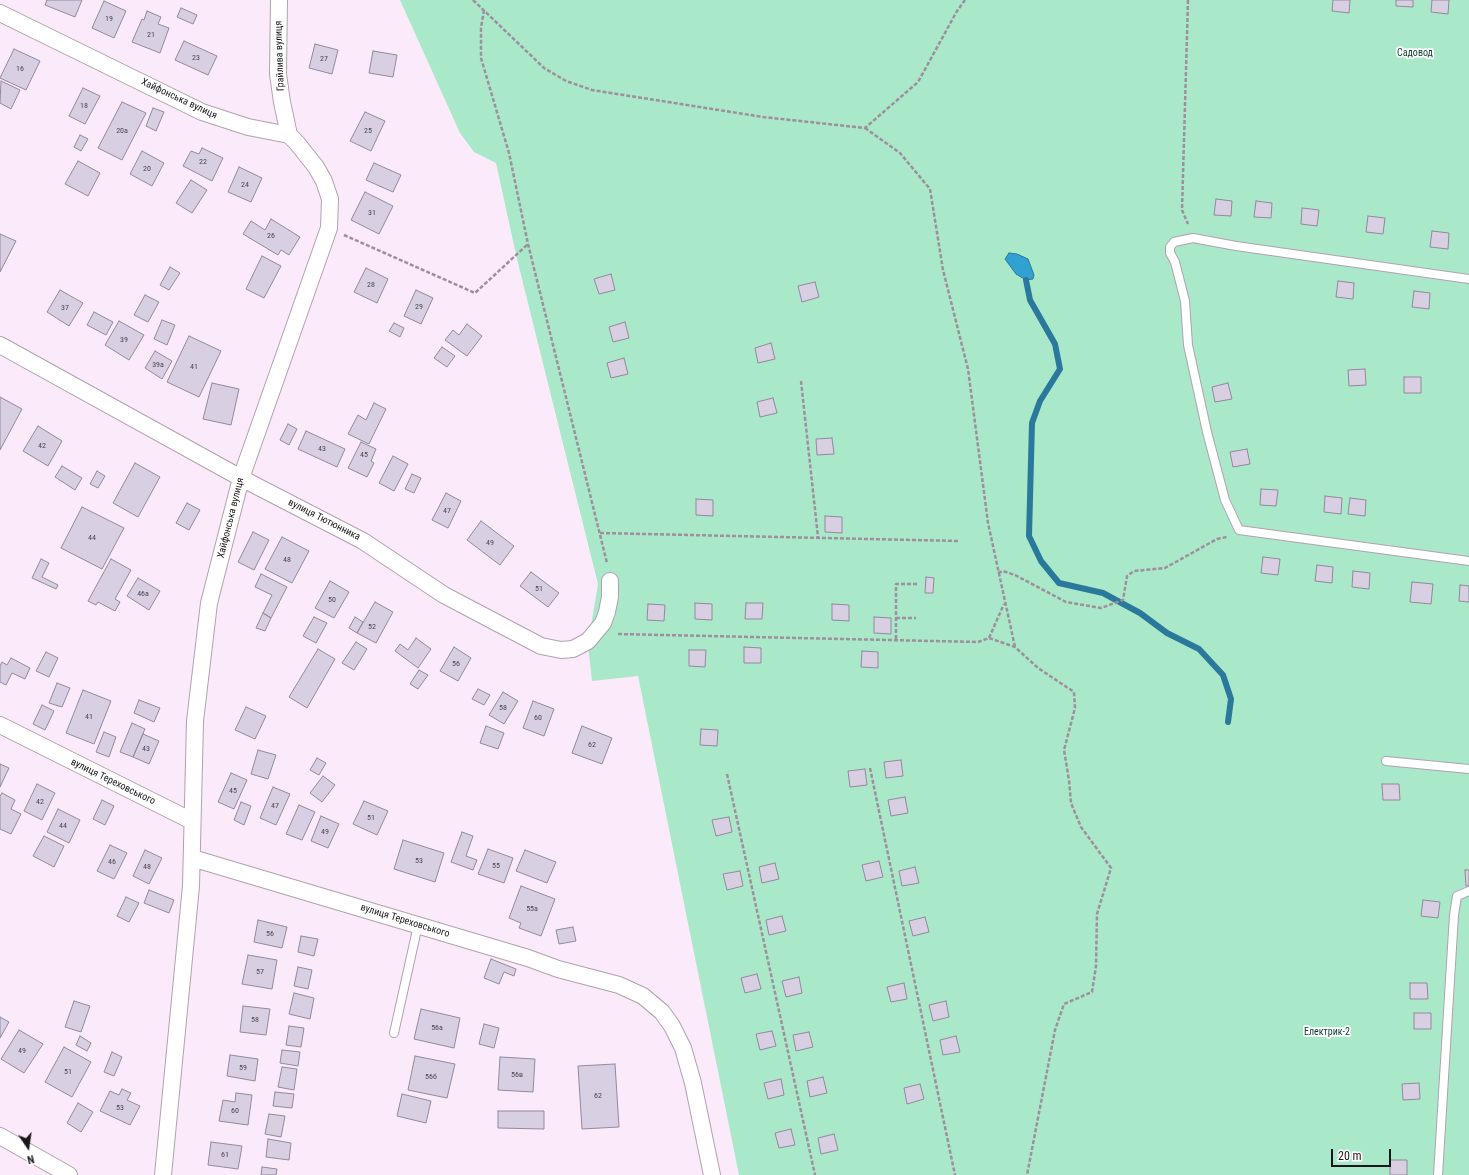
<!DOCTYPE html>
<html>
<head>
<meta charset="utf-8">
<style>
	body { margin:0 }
	#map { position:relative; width:1469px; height:1175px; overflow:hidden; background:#fbeafa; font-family:"Roboto Condensed",sans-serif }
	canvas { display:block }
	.north { position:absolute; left:8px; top:1127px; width:40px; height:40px; -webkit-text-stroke:3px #fff; paint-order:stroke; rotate:167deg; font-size:11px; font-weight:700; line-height:16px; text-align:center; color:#1d171d }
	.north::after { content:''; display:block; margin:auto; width:14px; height:18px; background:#1d171d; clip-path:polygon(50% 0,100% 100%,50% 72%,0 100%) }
	.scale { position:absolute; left:1331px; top:1149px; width:60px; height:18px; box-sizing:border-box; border:2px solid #1d171d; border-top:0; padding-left:5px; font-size:12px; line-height:14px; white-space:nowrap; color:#1d171d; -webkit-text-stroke:3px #fff; paint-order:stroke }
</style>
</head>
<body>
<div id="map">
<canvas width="1469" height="1175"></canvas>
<div class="north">N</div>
<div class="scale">20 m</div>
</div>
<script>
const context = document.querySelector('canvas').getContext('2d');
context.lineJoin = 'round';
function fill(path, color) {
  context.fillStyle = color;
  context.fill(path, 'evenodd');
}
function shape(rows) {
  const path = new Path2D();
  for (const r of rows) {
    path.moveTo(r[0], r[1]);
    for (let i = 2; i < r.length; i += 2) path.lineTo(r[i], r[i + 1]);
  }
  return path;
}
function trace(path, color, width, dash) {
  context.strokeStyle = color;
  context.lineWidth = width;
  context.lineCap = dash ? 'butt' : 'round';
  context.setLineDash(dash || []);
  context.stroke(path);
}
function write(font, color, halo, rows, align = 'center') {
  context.font = font + ' "Roboto Condensed",sans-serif';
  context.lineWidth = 3.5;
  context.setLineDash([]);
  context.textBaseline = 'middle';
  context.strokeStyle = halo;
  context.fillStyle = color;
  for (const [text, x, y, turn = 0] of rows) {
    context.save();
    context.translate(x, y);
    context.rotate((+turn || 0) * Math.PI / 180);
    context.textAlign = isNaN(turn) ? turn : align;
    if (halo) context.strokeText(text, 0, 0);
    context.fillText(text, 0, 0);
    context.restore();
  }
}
fill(shape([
	[400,0,1469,0,1469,1175,739,1175,638,676,592,681,588,644,598,584,517,259,496,163,474,152,460,133]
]), '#aae8ca');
const water = shape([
	[1009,253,1017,254,1028,259,1034,275,1033,279,1026,280,1016,274,1005,259,1009,253]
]);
fill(water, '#31a1d4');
trace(water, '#2b789d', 1);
trace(shape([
	[1026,280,1030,300,1055,344,1060,369,1040,401,1032,423,1029,536,1041,561,1059,583,1103,593,1140,613,1167,633,1199,649,1223,675,1231,699,1228,722]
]), '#2b789d', 6);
const building = shape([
	[47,0,82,0,75,17,45,5,47,0],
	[1333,0,1350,0,1349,13,1332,11,1333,0],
	[1396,0,1413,0,1413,7,1396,6,1396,0],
	[1432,0,1449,0,1448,14,1431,12,1432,0],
	[104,1,126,11,114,38,92,28,104,1],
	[181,8,197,15,193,24,177,17,181,8],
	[147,11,161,17,158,24,169,28,160,53,132,42,142,19,144,20,147,11],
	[184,41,217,56,208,75,175,60,184,41],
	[315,44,338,50,332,74,309,68,315,44],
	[14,49,40,61,26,90,0,78,14,49],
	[373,51,397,55,393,77,369,73,373,51],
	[1,81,20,90,11,109,0,103,1,81],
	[83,88,100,96,85,124,69,116,83,88],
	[122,102,146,113,122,160,98,148,122,102],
	[153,108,164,112,156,131,146,126,153,108],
	[365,112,385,121,371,151,350,141,365,112],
	[80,135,88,139,81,151,74,147,80,135],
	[202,148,223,158,212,181,183,166,191,151,199,154,202,148],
	[142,151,164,163,152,186,130,174,142,151],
	[78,161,100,173,88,196,65,184,78,161],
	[374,163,401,175,393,192,366,180,374,163],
	[239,167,262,178,251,202,228,192,239,167],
	[191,180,207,190,192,213,176,203,191,180],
	[365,192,393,206,379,234,351,220,365,192],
	[1216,199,1232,201,1231,216,1214,215,1216,199],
	[1256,201,1272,203,1271,218,1254,217,1256,201],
	[1302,208,1319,210,1317,226,1301,224,1302,208],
	[1368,216,1385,218,1383,234,1366,232,1368,216],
	[271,219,300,237,289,255,281,250,278,255,243,234,251,221,265,230,271,219],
	[1432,231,1449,233,1448,249,1430,247,1432,231],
	[0,234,16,241,0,272,0,234],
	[262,256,281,266,264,298,246,289,262,256],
	[170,267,180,273,169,290,160,285,170,267],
	[366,268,388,279,377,303,354,292,366,268],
	[611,274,615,290,599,294,594,279,611,274],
	[1338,281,1354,283,1353,299,1336,297,1338,281],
	[815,282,819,297,802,302,798,286,815,282],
	[60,290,83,303,69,326,47,312,60,290],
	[416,290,433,298,421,324,404,316,416,290],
	[1414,291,1430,293,1429,309,1412,307,1414,291],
	[145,295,159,302,148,322,134,315,145,295],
	[94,312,113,322,106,335,87,325,94,312],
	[162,320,175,325,167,345,154,339,162,320],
	[119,321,144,335,129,360,105,345,119,321],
	[625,322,629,338,613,342,609,327,625,322],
	[394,323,404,328,400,337,389,331,394,323],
	[467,324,482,336,467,356,445,340,453,330,459,335,467,324],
	[189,336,221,351,199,397,167,382,189,336],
	[771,343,775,359,758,363,755,348,771,343],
	[442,347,455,356,447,367,434,358,442,347],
	[155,351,172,361,162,379,145,368,155,351],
	[624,358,628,374,611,378,607,363,624,358],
	[1365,369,1366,385,1349,386,1348,370,1365,369],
	[1404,377,1421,377,1421,393,1404,393,1404,377],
	[212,383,239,389,231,425,203,419,212,383],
	[1228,383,1232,399,1215,402,1212,387,1228,383],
	[0,397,22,409,0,450,0,397],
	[773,398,777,413,760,417,757,402,773,398],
	[374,403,386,409,369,444,348,434,358,415,366,420,374,403],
	[288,424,297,429,289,445,280,440,288,424],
	[38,426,62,441,48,466,23,451,38,426],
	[306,431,345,449,337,467,298,449,306,431],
	[832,438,834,454,817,455,816,439,832,438],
	[361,442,376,449,371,461,374,463,367,477,348,468,361,442],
	[1247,449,1250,464,1233,467,1230,452,1247,449],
	[393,456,408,464,394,491,379,483,393,456],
	[135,463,160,477,138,517,113,503,135,463],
	[62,466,82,478,75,490,55,477,62,466],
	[97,471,105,476,98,488,90,484,97,471],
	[412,474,421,478,414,493,405,489,412,474],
	[1261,489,1278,490,1276,506,1260,505,1261,489],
	[446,493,461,501,448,528,432,520,446,493],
	[1325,496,1342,498,1341,514,1324,512,1325,496],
	[1350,498,1366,500,1365,516,1348,514,1350,498],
	[696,499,713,500,713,516,696,515,696,499],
	[187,503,200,510,189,530,176,523,187,503],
	[82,507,124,528,102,569,61,548,82,507],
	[825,516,842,517,842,533,825,532,825,516],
	[481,521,514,546,500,565,467,540,481,521],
	[253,532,269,540,254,570,238,562,253,532],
	[282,537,309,551,292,583,265,569,282,537],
	[1263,557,1280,559,1278,575,1261,573,1263,557],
	[41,559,49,563,42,577,58,585,56,589,32,578,41,559],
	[111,559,131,570,115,599,120,602,115,611,98,602,96,605,88,601,111,559],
	[1317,565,1333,567,1332,583,1315,581,1317,565],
	[1353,571,1370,573,1369,589,1352,587,1353,571],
	[531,572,559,593,548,607,520,586,531,572],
	[261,574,287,587,271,618,263,613,272,595,255,587,261,574],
	[926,577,934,578,933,593,925,593,926,577],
	[138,578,160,591,149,610,127,596,138,578],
	[330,581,349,592,334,618,315,608,330,581],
	[1412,582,1433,584,1431,604,1410,602,1412,582],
	[1460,585,1469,586,1469,602,1459,601,1460,585],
	[375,602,393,612,376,643,357,633,375,602],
	[695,603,712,604,712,620,695,619,695,603],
	[746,603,763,603,762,619,745,619,746,603],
	[648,604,665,605,664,621,647,620,648,604],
	[832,604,849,605,849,621,832,620,832,604],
	[263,613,271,618,265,631,256,628,263,613],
	[314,617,327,623,316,643,303,636,314,617],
	[355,617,363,622,357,633,349,628,355,617],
	[874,617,891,618,891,634,874,633,874,617],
	[416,638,431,649,418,668,395,651,400,644,408,650,416,638],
	[356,642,367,649,354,670,342,663,356,642],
	[454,647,471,658,458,681,440,671,454,647],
	[744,647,761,648,761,663,744,663,744,647],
	[318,649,335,659,307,708,289,697,318,649],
	[689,650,706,650,705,667,689,666,689,650],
	[862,651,878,652,878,668,861,667,862,651],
	[46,652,58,658,49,677,36,671,46,652],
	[11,658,30,668,25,679,12,673,6,685,0,682,0,666,2,662,7,665,11,658],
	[419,670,428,675,418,689,410,684,419,670],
	[57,683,70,688,62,707,49,703,57,683],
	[478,689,490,695,484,705,472,699,478,689],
	[83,690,111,701,94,744,66,733,83,690],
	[503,692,518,701,504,724,489,715,503,692],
	[139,700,160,708,154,722,134,713,139,700],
	[533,701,554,709,544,736,523,728,533,701],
	[42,705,54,711,45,730,33,724,42,705],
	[246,707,266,716,255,739,235,730,246,707],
	[132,723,145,729,133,757,120,752,132,723],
	[486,726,504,733,498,749,480,743,486,726],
	[582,726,612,738,602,764,572,753,582,726],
	[701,729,718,730,717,746,700,745,701,729],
	[104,732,116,737,109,757,96,752,104,732],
	[143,734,159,741,149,764,133,757,143,734],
	[258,750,276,755,268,779,251,774,258,750],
	[317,758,326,763,319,775,310,770,317,758],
	[901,760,903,776,886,778,884,762,901,760],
	[0,764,9,768,0,787,0,764],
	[865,769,867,785,850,787,848,771,865,769],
	[231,773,247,780,234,809,218,802,231,773],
	[323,776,335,785,322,802,310,793,323,776],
	[37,784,55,793,42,820,24,811,37,784],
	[1382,784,1399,784,1400,800,1383,800,1382,784],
	[273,787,290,794,276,825,260,818,273,787],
	[2,793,15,800,11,809,21,814,11,834,0,829,0,796,2,793],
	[905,797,908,813,891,816,888,800,905,797],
	[102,800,114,806,105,825,93,819,102,800],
	[364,801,388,811,377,835,353,824,364,801],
	[241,802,251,806,244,825,234,820,241,802],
	[299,805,315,812,302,840,286,834,299,805],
	[58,809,80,820,69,843,47,832,58,809],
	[321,816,339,824,328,848,311,841,321,816],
	[729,817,732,832,716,836,712,820,729,817],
	[462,832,473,836,466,856,477,860,473,870,451,862,462,832],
	[44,836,64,846,54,867,33,856,44,836],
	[403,840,444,853,435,882,394,869,403,840],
	[110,845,127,853,114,879,97,871,110,845],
	[488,849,513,858,504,883,478,874,488,849],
	[145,850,162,858,149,884,133,876,145,850],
	[525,850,556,862,547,883,516,871,525,850],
	[879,861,883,877,866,881,862,865,879,861],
	[775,863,779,879,762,883,759,867,775,863],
	[915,867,919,883,902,886,899,871,915,867],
	[1465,870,1469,870,1469,886,1466,886,1465,870],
	[740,871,743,886,727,890,723,874,740,871],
	[521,886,555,899,541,936,519,928,521,923,509,918,521,886],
	[149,890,174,900,169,913,144,903,149,890],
	[126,897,139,903,129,922,117,916,126,897],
	[1423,900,1440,902,1438,918,1421,916,1423,900],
	[782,916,786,931,769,935,766,920,782,916],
	[925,917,929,932,913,936,909,921,925,917],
	[258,920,287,927,282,948,254,942,258,920],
	[573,927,576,941,559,944,556,930,573,927],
	[301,936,318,939,314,956,298,952,301,936],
	[248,955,277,960,272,989,242,984,248,955],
	[491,959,516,969,514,976,504,972,499,984,484,978,491,959],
	[298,967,312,970,308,989,294,986,298,967],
	[757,974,761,989,745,993,741,978,757,974],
	[799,977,802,993,786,997,782,981,799,977],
	[904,983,907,999,891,1002,887,987,904,983],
	[1410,983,1427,983,1428,999,1410,999,1410,983],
	[294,993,314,998,310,1019,289,1014,294,993],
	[74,1001,90,1006,81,1032,65,1027,74,1001],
	[946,1001,949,1017,933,1021,929,1005,946,1001],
	[243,1006,270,1009,266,1035,240,1032,243,1006],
	[421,1009,460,1018,454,1048,414,1039,421,1009],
	[1414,1013,1431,1013,1431,1029,1414,1029,1414,1013],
	[0,1017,9,1022,0,1038,0,1017],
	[484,1024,499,1028,494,1048,479,1044,484,1024],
	[289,1026,304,1028,301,1047,286,1045,289,1026],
	[19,1030,43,1044,24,1073,1,1059,19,1030],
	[772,1031,776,1046,760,1050,756,1034,772,1031],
	[809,1032,813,1047,796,1051,793,1035,809,1032],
	[80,1036,91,1043,87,1051,76,1045,80,1036],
	[956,1036,960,1052,943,1055,940,1040,956,1036],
	[64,1047,91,1062,72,1097,45,1082,64,1047],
	[282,1050,300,1052,298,1066,280,1063,282,1050],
	[112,1052,122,1057,114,1076,104,1072,112,1052],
	[230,1055,258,1059,255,1081,227,1076,230,1055],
	[415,1056,455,1064,447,1098,408,1090,415,1056],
	[500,1057,535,1059,533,1092,498,1090,500,1057],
	[615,1064,619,1127,582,1129,578,1066,615,1064],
	[282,1067,297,1069,294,1090,278,1087,282,1067],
	[823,1077,827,1093,810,1097,807,1081,823,1077],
	[781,1079,784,1095,768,1099,764,1083,781,1079],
	[1419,1083,1420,1099,1403,1100,1402,1084,1419,1083],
	[920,1084,924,1099,907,1104,904,1088,920,1084],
	[122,1089,131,1093,127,1100,140,1106,130,1125,100,1111,110,1091,119,1095,122,1089],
	[275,1092,294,1094,292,1108,273,1106,275,1092],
	[236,1093,252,1095,248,1125,219,1121,223,1100,235,1102,236,1093],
	[402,1094,431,1101,426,1123,397,1116,402,1094],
	[78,1103,93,1112,81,1132,67,1123,78,1103],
	[498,1111,544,1111,544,1129,498,1128,498,1111],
	[269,1114,285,1116,281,1137,265,1134,269,1114],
	[791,1129,795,1145,779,1148,775,1133,791,1129],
	[834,1134,838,1150,821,1154,818,1138,834,1134],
	[268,1139,291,1143,289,1160,266,1157,268,1139],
	[211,1142,242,1146,238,1169,208,1165,211,1142],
	[1390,1160,1407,1160,1407,1175,1390,1175,1390,1160],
	[262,1167,277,1169,276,1175,261,1175,262,1167]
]);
fill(building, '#d9cfe3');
trace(building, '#92899b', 1);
const service = shape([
	[1469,279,1236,246,1193,238,1174,242,1170,247,1170,253,1175,262,1185,301,1188,345,1207,432,1225,500,1239,530,1469,561],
	[1386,761,1469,769],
	[394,1033,418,925],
	[1438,1175,1454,915,1457,896,1469,891]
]);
const minor = shape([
	[279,0,278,74,282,102,289,135],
	[0,13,202,112,248,127,289,135,297,143,316,167,324,181,330,199,329,228,241,478,209,603,195,721,191,886,163,1175],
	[0,345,241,478,363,541,444,595,541,646,561,650,573,649,588,641,603,623,607,612,610,597,610,581],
	[0,725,192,821],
	[192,858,528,958,558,969,619,985,643,996,662,1012,672,1026,683,1048,693,1083,712,1175],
	[0,1136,69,1175]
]);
trace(service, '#b1a1b0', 10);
trace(minor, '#b1a1b0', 18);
trace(shape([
	[473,0,544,68,566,81,592,90,763,117,865,128,918,82,957,11,965,0],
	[1188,0,1182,210,1188,224],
	[484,10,481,28,481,58,509,153,528,244,607,563],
	[865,128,900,153,930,189,943,270,968,369,988,523,1015,647],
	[344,235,475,293,528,244],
	[801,381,818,537],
	[600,533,959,541],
	[998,573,1003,571,1015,575,1066,602,1101,608,1123,600,1127,576,1134,571,1165,568,1217,539,1227,537],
	[896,618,916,618],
	[618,634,978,642,989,638,1015,647,1038,668,1074,692,1075,708,1064,750,1069,780,1071,803,1081,827,1111,868,1097,914,1096,966,1092,992,1064,1004,1055,1030,1027,1175],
	[989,638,1004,604],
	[896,639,896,584,918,584],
	[870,768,955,1175],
	[727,774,815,1175]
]), '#9d909c', 2.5, [4, 2]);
trace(service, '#fff', 8);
trace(minor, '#fff', 16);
write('8px', '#4c454e', null, [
	["19",109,19],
	["21",151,35],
	["23",196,58],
	["27",324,59],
	["16",20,69],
	["18",84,106],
	["20а",122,131],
	["25",368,131],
	["22",203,162],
	["20",147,169],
	["24",245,185],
	["31",372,213],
	["26",271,236],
	["28",371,285],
	["29",419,307],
	["37",65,308],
	["39",124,340],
	["39а",158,365],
	["41",194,367],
	["42",42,446],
	["43",322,449],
	["45",364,455],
	["47",447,511],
	["44",92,538],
	["49",490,543],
	["48",287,560],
	["51",539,589],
	["46а",143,594],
	["50",332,600],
	["52",372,627],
	["56",456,664],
	["58",503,708],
	["41",89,717],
	["60",538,718],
	["62",592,745],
	["43",146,749],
	["45",233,791],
	["42",40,802],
	["47",275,806],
	["51",371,818],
	["44",63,826],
	["49",325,832],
	["53",419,861],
	["46",112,862],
	["55",496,866],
	["48",147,867],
	["55а",532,909],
	["56",270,934],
	["57",260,972],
	["58",255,1020],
	["56а",437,1028],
	["49",22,1051],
	["59",243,1068],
	["51",68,1072],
	["56в",517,1075],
	["56б",431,1077],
	["62",598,1096],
	["53",120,1108],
	["60",235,1111],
	["61",225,1155]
]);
write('10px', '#12422f', '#fff', [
	["Садовод",1415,53],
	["Електрик-2",1327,1032]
]);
write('10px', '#1d171d', '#fff', [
	["Грайлива вулиця",280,56,-92],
	["Хайфонська вулиця",179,99,25],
	["Хайфонська вулиця",231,518,-76],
	["вулиця Тютюнника",324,520,27],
	["вулиця Тереховського",113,782,26],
	["вулиця Тереховського",405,921,17]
]);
</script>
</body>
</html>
